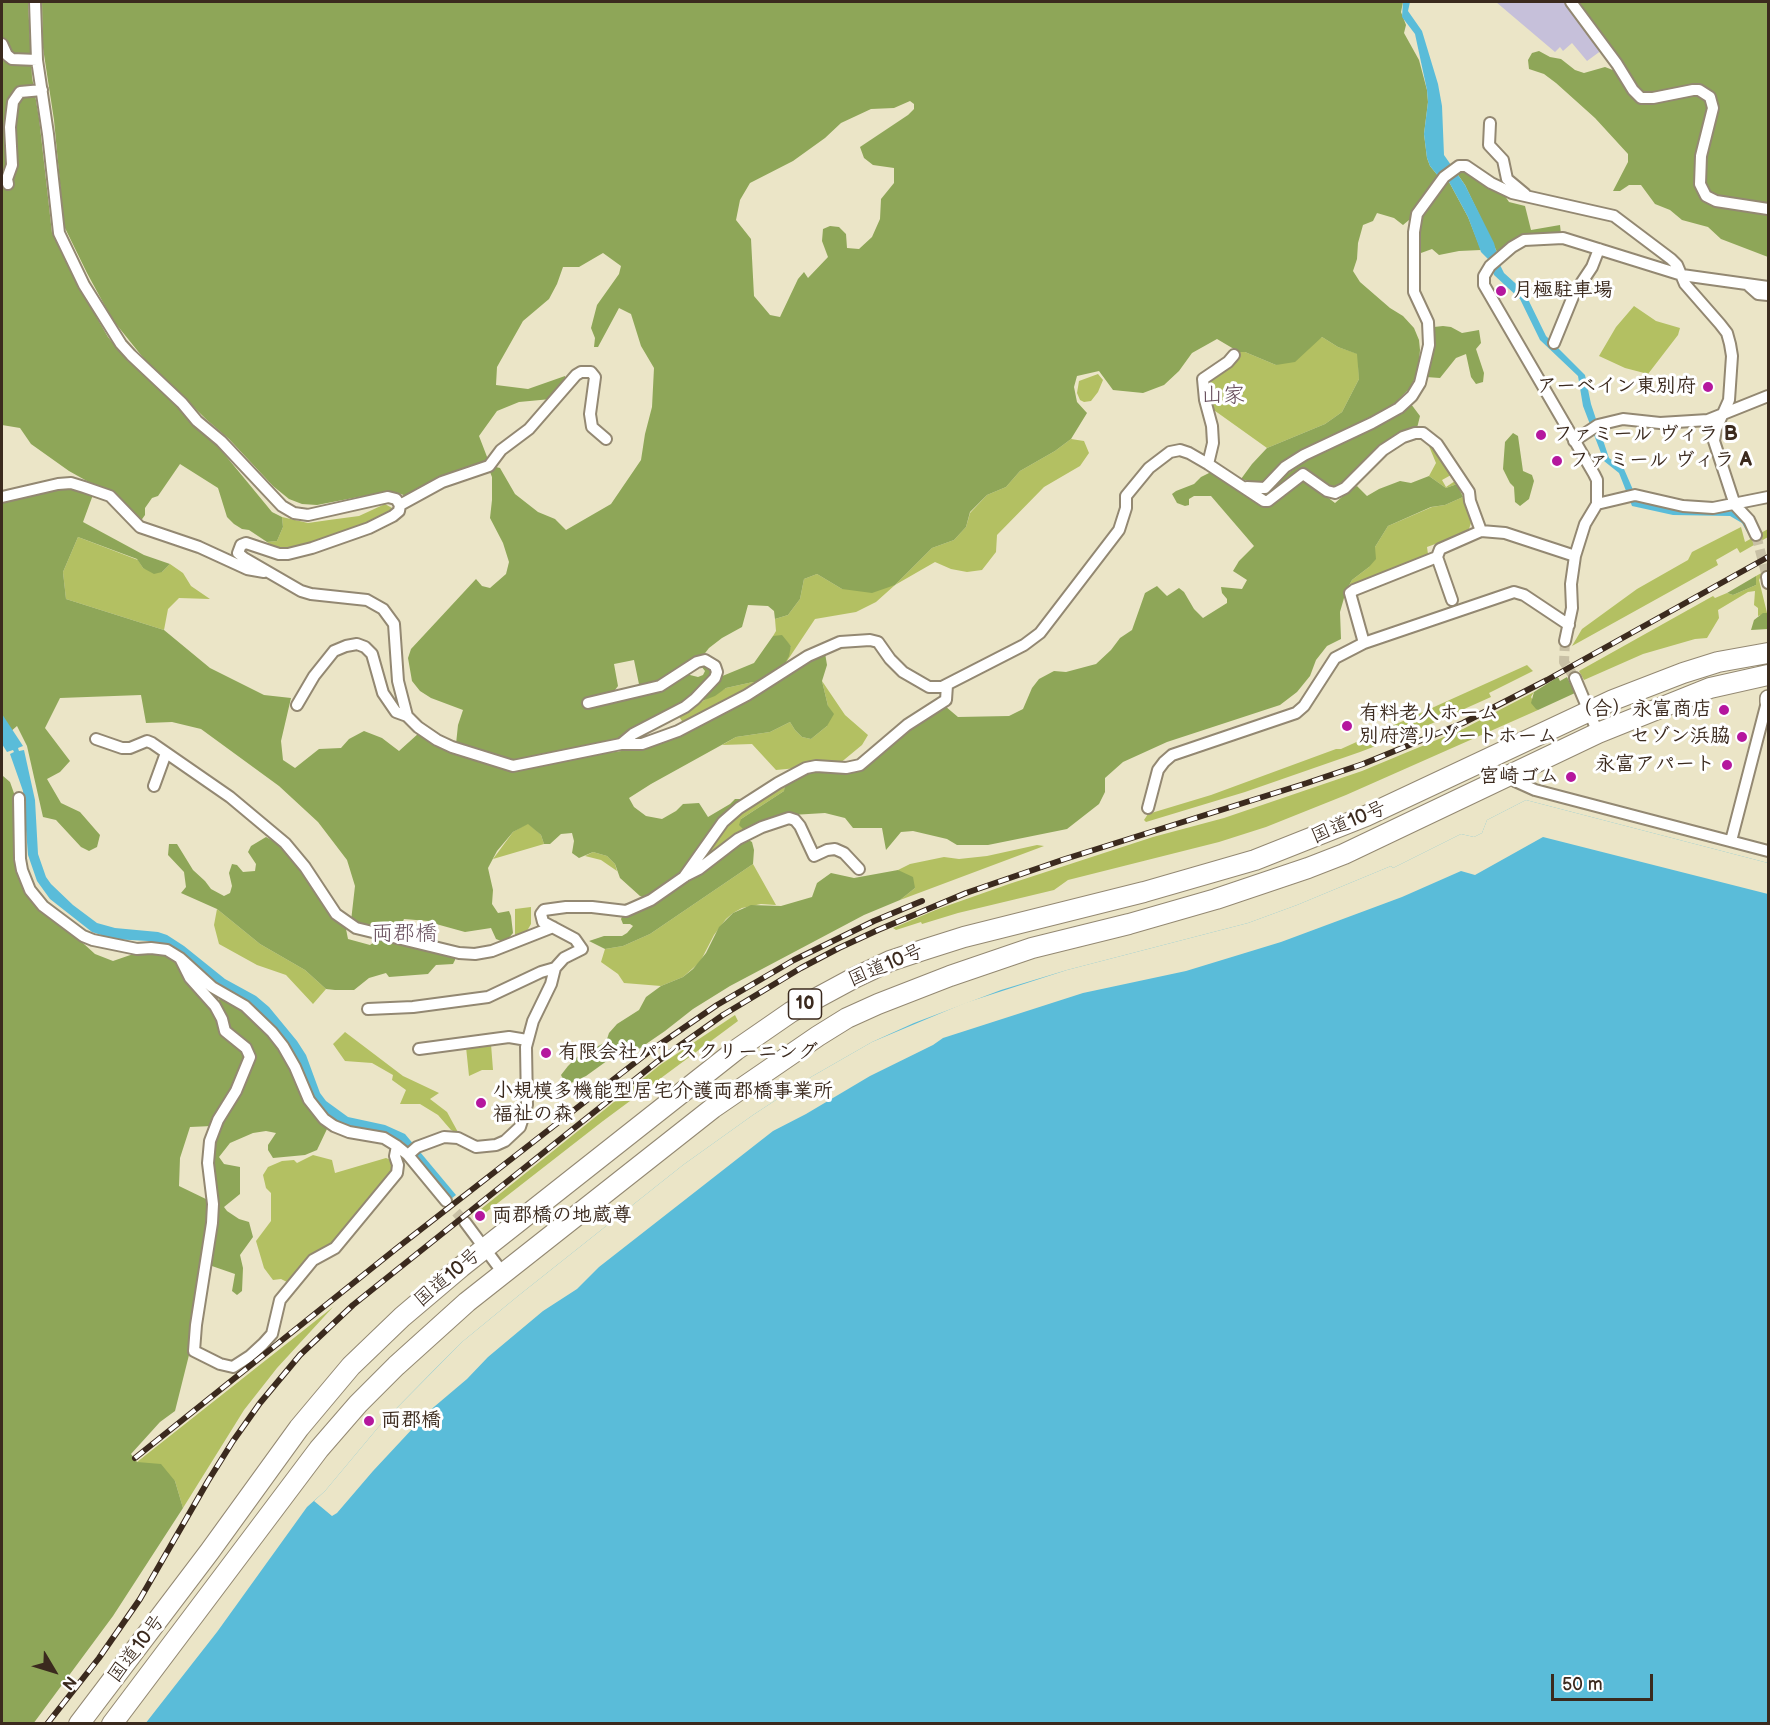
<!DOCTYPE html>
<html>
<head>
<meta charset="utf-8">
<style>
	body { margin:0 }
	#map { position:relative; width:1770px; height:1725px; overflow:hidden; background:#ebe5c7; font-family:"Balsamiq Sans",sans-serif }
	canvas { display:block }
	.frame { position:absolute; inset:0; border:3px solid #3b2a1e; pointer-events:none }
	.north { position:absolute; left:24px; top:1641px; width:60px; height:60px; -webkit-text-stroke:4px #fff; paint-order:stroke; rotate:128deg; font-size:16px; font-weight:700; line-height:24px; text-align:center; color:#3b2a1e }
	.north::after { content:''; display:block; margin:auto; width:21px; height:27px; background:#3b2a1e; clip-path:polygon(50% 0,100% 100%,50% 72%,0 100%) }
	.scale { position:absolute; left:1551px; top:1674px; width:102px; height:27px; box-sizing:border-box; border:3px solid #3b2a1e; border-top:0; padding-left:8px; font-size:18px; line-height:21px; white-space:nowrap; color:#3b2a1e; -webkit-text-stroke:4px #fff; paint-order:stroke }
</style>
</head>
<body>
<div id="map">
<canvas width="1770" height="1725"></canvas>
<div class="frame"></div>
<div class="north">N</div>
<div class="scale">50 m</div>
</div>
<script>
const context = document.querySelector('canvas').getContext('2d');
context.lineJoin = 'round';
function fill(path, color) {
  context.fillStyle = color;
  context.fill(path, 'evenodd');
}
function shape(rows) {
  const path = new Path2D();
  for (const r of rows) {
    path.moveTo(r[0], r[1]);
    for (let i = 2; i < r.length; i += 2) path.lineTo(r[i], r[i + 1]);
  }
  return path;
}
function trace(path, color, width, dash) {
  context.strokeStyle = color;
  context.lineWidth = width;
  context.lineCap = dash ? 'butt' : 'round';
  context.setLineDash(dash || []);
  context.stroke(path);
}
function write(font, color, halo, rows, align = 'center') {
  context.font = font + ' "Balsamiq Sans","Klee One",sans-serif';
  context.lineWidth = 6;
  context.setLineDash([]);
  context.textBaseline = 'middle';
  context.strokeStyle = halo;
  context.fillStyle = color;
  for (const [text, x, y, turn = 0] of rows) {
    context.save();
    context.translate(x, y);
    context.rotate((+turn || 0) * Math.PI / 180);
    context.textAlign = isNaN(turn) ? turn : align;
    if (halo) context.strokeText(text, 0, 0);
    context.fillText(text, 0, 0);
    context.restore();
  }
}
fill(shape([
	[1496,2,1565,2,1602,50,1587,61,1572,43,1563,51,1560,47,1555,52]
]), '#c6c0da');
fill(shape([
	[1634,306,1656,321,1680,328,1678,335,1648,374,1625,368,1599,356,1616,327],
	[1322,337,1338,347,1358,354,1359,379,1342,412,1325,424,1267,448,1211,408,1207,397,1208,380,1237,357,1239,352,1245,352,1276,365],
	[1098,374,1103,380,1098,392,1091,401,1084,402,1080,400,1077,393,1079,381],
	[1071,439,1084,441,1089,453,1080,466,1044,487,997,535,996,552,982,570,967,572,951,569,935,562,895,585,876,602,856,612,815,619,783,667,791,646,784,639,773,636,776,631,775,619,788,615,800,599,804,579,817,574,842,589,895,585,932,548,954,540,966,527,970,513,987,495,1006,487,1020,471,1055,451],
	[1426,439,1451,475,1442,480,1446,487,1455,481,1457,484,1446,488,1429,476,1436,463],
	[1463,497,1471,523,1468,532,1427,547,1428,554,1425,558,1346,591,1352,580,1369,567,1375,547,1388,526,1432,507,1445,505],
	[385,504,392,508,386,514,325,539,279,550,267,542,277,541,283,527,282,517,308,523,329,520,359,516],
	[1741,527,1745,542,1768,529,1768,537,1740,553,1737,548,1716,560,1718,565,1572,646,1582,629,1637,589,1688,560,1692,552],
	[78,537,138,560,143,568,162,572,170,564,183,573,191,586,210,599,179,598,168,609,164,630,66,599,63,572],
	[1765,571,1768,575,1760,578,1759,580,1767,613,1758,616,1758,608,1754,605,1755,591,1748,592,1718,610,1719,618,1707,638,1695,639,1643,654,1584,680,1579,671,1713,596,1715,598,1727,593,1733,595,1756,585,1756,576],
	[1527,665,1533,671,1489,693,1491,697,1415,731,1360,752,1245,792,1146,822,1144,820,1148,814,1211,795,1336,749,1341,749],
	[822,681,845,715,868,735,862,745,839,764,776,770,752,744,722,745,736,737,770,732,790,722,795,730,802,737,811,739,827,726,828,706],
	[753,682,759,683,684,724,678,715,726,688],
	[1534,692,1531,697,1538,710,1346,795,1266,827,1219,842,1068,880,1054,890,958,913,922,924,921,922,896,930,893,928,938,909,1009,884,1153,837,1224,818,1362,771,1463,729],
	[785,783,784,791,741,819,745,831,701,861,718,833,743,809],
	[528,823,541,835,544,844,493,859,513,832],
	[1037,845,1044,846,900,900,915,888,898,870,910,864,944,857,959,859,987,856],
	[593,852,607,856,615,864,617,871,601,860,585,856],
	[753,864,776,905,761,904,742,908,733,913,726,919,714,935,700,962,683,977,661,986,624,983,618,974,601,962,605,949,623,946,650,934],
	[531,907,531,924,527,931,515,935,515,909],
	[217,909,260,944,305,970,326,989,313,1004,286,975,257,965,219,944,214,925],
	[735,1015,738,1021,603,1121,485,1213,481,1209,660,1065],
	[345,1032,403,1076,439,1093,430,1099,447,1112,459,1134,451,1130,438,1115,420,1104,400,1104,406,1090,392,1080,393,1075,372,1063,345,1061,333,1044],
	[491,1044,493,1070,482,1070,469,1076,466,1047],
	[313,1155,332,1160,335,1173,386,1158,391,1160,394,1169,391,1175,371,1195,333,1244,312,1254,291,1284,281,1279,273,1280,264,1268,256,1241,271,1221,271,1193,266,1188,263,1175,268,1167,282,1161,294,1160,297,1163],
	[333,1307,277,1368,244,1410,183,1508,175,1481,137,1462]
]), '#b3c062');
fill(shape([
	[2,2,28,2,32,77,39,118,52,233,78,285,108,337,125,358,181,410,194,426,216,444,272,512,282,517,283,527,277,541,267,542,249,530,242,529,234,524,227,517,218,488,180,464,158,496,152,498,145,508,145,515,140,522,94,485,69,471,31,444,20,428,2,425],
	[42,2,1403,2,1401,12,1406,25,1404,33,1419,60,1427,90,1428,102,1424,134,1427,158,1430,166,1439,177,1409,220,1403,225,1394,218,1377,213,1373,221,1363,225,1358,243,1357,259,1353,271,1360,282,1390,308,1403,316,1414,328,1419,340,1420,350,1418,373,1409,389,1395,403,1379,413,1300,452,1284,463,1260,484,1241,479,1252,464,1267,448,1325,424,1342,412,1359,379,1357,354,1338,347,1322,337,1295,362,1276,365,1245,352,1239,352,1217,339,1192,353,1179,371,1164,385,1143,393,1113,390,1099,371,1077,376,1074,387,1077,402,1087,413,1071,439,1055,451,1020,471,1006,487,987,495,970,512,966,527,954,540,932,548,895,585,872,593,842,589,817,574,804,579,800,599,788,615,775,619,774,611,768,606,748,605,742,627,722,638,709,648,702,657,671,677,640,689,634,660,614,664,618,686,612,694,585,701,586,707,645,694,677,681,686,674,698,677,703,675,705,671,701,666,705,663,709,664,713,671,710,682,676,710,633,729,610,743,548,754,535,759,519,761,501,758,456,744,458,725,463,710,431,698,420,691,412,681,408,658,411,649,476,579,482,586,490,588,506,574,509,562,503,543,490,518,492,500,492,477,490,472,496,467,500,468,515,494,538,512,555,519,566,530,611,504,641,460,645,434,652,407,654,368,641,346,631,314,619,308,598,347,594,347,595,338,591,328,597,305,619,274,621,266,603,253,579,267,563,267,557,284,549,299,523,321,497,367,496,385,528,389,565,376,565,384,551,399,519,402,497,411,479,436,489,462,479,467,462,469,447,475,409,497,398,493,384,492,317,505,302,504,289,499,273,486,229,439,207,420,145,360,112,319,87,273,64,226,54,120,43,48],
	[910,101,914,104,914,109,908,115,860,147,864,158,873,165,894,168,894,183,881,199,880,219,872,237,859,249,847,248,846,234,839,227,830,226,823,229,822,241,828,257,808,278,804,272,798,279,780,317,770,315,754,296,751,239,736,220,740,200,750,183,793,161,825,138,841,123,871,109,894,108],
	[1577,2,1768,2,1768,204,1718,195,1712,194,1705,188,1705,162,1717,106,1716,97,1712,93,1690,85,1651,95,1640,92,1616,53],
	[1539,51,1550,57,1561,59,1575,70,1584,73,1605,67,1618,72,1635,99,1640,104,1646,104,1681,95,1698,94,1704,97,1709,107,1696,188,1699,194,1705,202,1718,207,1768,213,1768,257,1721,239,1708,227,1682,220,1670,210,1655,204,1641,185,1629,185,1620,191,1613,191,1628,162,1628,154,1595,118,1556,83,1544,74,1529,69,1528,60,1532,53],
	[1457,171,1466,171,1503,193,1509,202,1525,206,1531,230,1560,225,1561,234,1535,235,1518,239,1497,252,1465,185,1456,172],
	[1448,180,1468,217,1481,250,1459,251,1439,255,1432,249,1421,253,1417,251,1417,233,1424,211],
	[1443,326,1451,327,1462,333,1479,330,1481,343,1476,349,1484,373,1483,382,1476,384,1471,377,1466,354,1456,358,1440,378,1426,377,1434,327],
	[1411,404,1420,416,1417,428,1411,429,1391,438,1339,486,1328,486,1306,470,1297,472,1266,497,1261,495,1267,494,1284,476,1310,458,1394,417],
	[1513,433,1518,436,1523,471,1532,475,1534,481,1529,499,1520,506,1515,502,1514,487,1510,483,1503,469,1505,442],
	[1211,472,1258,502,1305,480,1335,503,1352,488,1357,486,1367,496,1379,489,1400,481,1411,483,1429,476,1446,488,1457,484,1463,497,1445,505,1431,507,1388,526,1375,547,1376,559,1369,567,1352,580,1346,591,1340,612,1341,639,1327,646,1316,660,1310,676,1297,692,1280,705,1167,742,1123,762,1105,778,1105,792,1099,804,1067,829,988,845,957,845,947,839,913,831,901,832,886,850,882,828,853,828,845,818,825,813,792,815,745,831,739,825,741,819,784,791,785,783,808,772,869,764,906,731,945,706,958,717,1009,716,1023,709,1032,688,1039,679,1054,671,1066,672,1096,664,1111,650,1120,638,1132,630,1145,593,1157,586,1167,596,1179,588,1184,592,1194,609,1203,618,1227,603,1227,599,1222,593,1221,587,1242,589,1247,580,1233,571,1239,561,1254,546,1211,496,1194,496,1189,499,1189,505,1185,506,1177,503,1172,494,1176,491,1194,484,1201,477],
	[73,487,94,492,83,522,144,555,170,564,162,572,154,574,143,568,137,559,78,537,63,572,66,599,164,630,210,668,264,695,291,698,281,741,283,760,295,768,319,749,341,748,349,739,364,731,382,738,399,751,419,733,509,769,520,770,556,761,647,747,675,738,825,653,827,665,822,681,828,706,834,714,827,726,811,739,802,737,795,730,790,722,770,732,736,737,651,784,629,798,634,807,646,816,662,819,676,811,683,804,699,803,708,817,730,804,735,799,740,799,742,802,720,820,681,875,647,899,640,896,620,878,615,864,607,856,593,852,579,858,572,853,574,841,572,833,561,834,550,844,544,844,541,835,528,824,513,832,497,851,488,868,493,890,492,904,498,913,509,911,511,916,513,933,508,939,501,941,496,939,491,928,465,932,436,924,431,925,428,921,404,919,398,933,351,921,355,886,347,860,318,822,279,786,201,729,172,722,146,723,141,695,60,698,45,728,70,761,60,772,47,779,61,803,80,812,100,835,97,847,89,851,81,847,56,820,43,817,27,746,17,726,2,739,2,501,30,492],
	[1756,576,1756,585,1733,595,1727,593],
	[1763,613,1767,613,1768,629,1751,630,1754,620],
	[782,635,791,646,789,656,783,667,759,683,753,682,726,688,715,696,692,705,720,677,754,663,773,636],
	[1558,677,1560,681,1567,677,1575,693,1538,710,1536,709,1531,703,1534,692],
	[2,768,3,776,10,782,15,796,14,853,20,878,73,934,95,954,113,961,142,951,161,953,176,960,247,1053,234,1090,212,1126,190,1127,180,1158,179,1186,210,1201,209,1221,190,1351,175,1411,160,1422,131,1454,137,1462,161,1464,175,1481,183,1508,113,1616,33,1724,2,1723],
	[266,837,277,843,288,854,306,876,332,918,346,929,348,939,370,945,378,939,450,955,455,958,455,960,453,964,436,965,428,974,389,977,386,973,369,978,354,990,335,990,326,989,305,970,260,944,217,909,181,893,186,887,184,872,168,855,169,844,177,844,193,870,205,881,211,889,224,896,230,893,232,886,229,873,232,864,237,865,243,872,255,871,256,864,248,852,251,846],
	[747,839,752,842,754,850,753,864,650,934,623,946,605,949,589,941,604,936,622,936,627,933,633,926,630,924,623,924,621,919,623,915,631,915,653,903],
	[898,870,913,877,915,888,900,900,864,915,730,986,693,1009,665,1031,630,1055,622,1050,586,1076,571,1083,564,1081,561,1075,568,1066,577,1057,606,1042,609,1033,617,1024,639,1010,646,997,661,986,683,977,693,969,706,953,719,927,733,913,751,905,781,906,812,897,817,883,831,873,854,878],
	[221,998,240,1008,259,1023,282,1053,312,1113,327,1129,317,1150,305,1155,273,1158,268,1150,268,1145,276,1133,266,1131,253,1133,230,1143,219,1157,224,1164,240,1167,240,1194,224,1207,227,1211,239,1219,249,1222,253,1237,240,1255,243,1268,242,1291,237,1295,232,1291,235,1274,209,1265,213,1137,251,1063,228,1031,215,1003]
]), '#8ea658');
fill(shape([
	[1403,2,1410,2,1408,11,1422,31,1438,84,1442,106,1444,155,1465,185,1494,243,1500,265,1504,273,1524,291,1546,336,1585,375,1591,404,1609,458,1624,469,1637,499,1722,512,1733,511,1741,515,1755,535,1750,537,1742,523,1730,516,1673,515,1632,506,1619,473,1604,461,1583,406,1578,376,1540,340,1520,299,1494,275,1488,259,1481,252,1468,217,1448,180,1439,177,1430,166,1427,158,1424,134,1428,102,1427,90,1415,34,1402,17],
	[2,714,23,746,18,748,19,751,24,750,35,800,38,854,46,877,51,884,73,905,97,923,115,928,158,932,167,935,184,946,225,979,256,996,269,1007,297,1041,306,1055,320,1093,326,1101,348,1117,385,1125,405,1134,456,1195,451,1199,403,1142,389,1135,344,1126,335,1121,318,1107,275,1029,154,944,148,941,113,939,92,932,50,899,37,881,28,855,23,791,10,754,14,752,13,750,7,752,2,744],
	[1526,800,1768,863,1768,1723,145,1724,217,1632,307,1507,325,1491,381,1424,434,1370,462,1342,518,1296,683,1165,753,1115,811,1077,872,1042,914,1023,1001,990,1067,970,1248,923,1297,905,1391,866,1393,868,1461,834,1474,837,1482,833,1487,820]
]), '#5abcd9');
fill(shape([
	[1526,800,1768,863,1768,894,1543,837,1475,875,1461,871,1402,897,1281,942,1186,971,1083,993,943,1038,933,1045,870,1076,806,1114,773,1131,599,1267,577,1289,543,1311,488,1357,467,1379,428,1412,373,1471,337,1513,332,1516,314,1501,325,1491,381,1424,462,1342,518,1296,683,1165,753,1115,811,1077,872,1042,965,1003,1067,970,1248,923,1297,905,1391,866,1393,868,1461,834,1474,837,1482,833,1487,820]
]), '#ebe5c7');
trace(shape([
	[1756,535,1767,577],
	[1565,641,1564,662,1575,678],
	[446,1201,465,1222]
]), '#c8c0a5', 10, [10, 5]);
const street = shape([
	[35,2,37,60,48,134,59,233,84,285,121,344,131,355,182,403,197,421,221,441,282,506,294,513,308,515,388,497,396,499,400,505,399,511,393,516,369,528,312,548,288,554,279,554,246,543,241,545,238,553,244,558,301,591,311,594,367,600,383,609,394,624,398,681,407,716,418,727,437,740,452,747,513,766,621,744,642,744,678,731,747,695,808,656,840,642,870,640,878,642,890,659,903,672,929,687,942,687,1024,645,1040,633,1119,530,1126,508,1126,496,1149,468,1170,452,1180,450,1189,453,1208,464,1264,501,1268,501,1303,474,1327,491,1335,493,1345,488,1383,450,1403,437,1415,433,1423,433,1437,444,1469,492,1470,501,1481,531,1505,533,1575,556,1571,584,1572,608,1565,641],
	[1571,2,1617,64,1633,90,1641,98,1653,98,1693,90,1699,90,1710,97,1713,108,1701,156,1700,184,1706,196,1716,201,1768,209],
	[2,44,7,55,12,59,37,60],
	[1490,123,1489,145,1503,160,1507,179,1525,194],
	[8,184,7,179,12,165,10,127,13,102,20,92,42,90],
	[1749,286,1758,294,1768,295],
	[1554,343,1574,294,1592,267,1599,249],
	[1574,441,1598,425,1623,419,1660,423,1708,420,1768,396],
	[1208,464,1213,443,1212,426,1205,400,1203,379,1228,362,1234,355],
	[1247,487,1265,488,1285,467,1304,455,1372,423,1399,408,1412,396,1420,383,1429,345,1428,322,1414,292,1414,232,1417,214,1444,177,1459,166,1466,166,1491,183,1512,193,1614,216,1671,259,1677,265,1685,284,1720,324,1727,333,1730,344,1732,356,1729,400,1716,429,1714,441,1735,505,1749,520,1756,535],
	[2,497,58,484,71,483,84,487,110,496,140,527,199,547,247,569,264,572],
	[1597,504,1597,480,1594,474,1484,285,1484,276,1490,266,1512,247,1524,240,1563,238,1682,275,1768,287],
	[400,505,442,482,489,466,501,450,529,429,576,375,581,372,591,372,595,377,590,414,592,427,606,439],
	[1575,556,1585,524,1597,504,1635,495,1683,506,1713,508,1768,497],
	[1437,557,1452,600],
	[1767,577,1768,583],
	[1364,643,1350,593,1354,590,1437,557,1440,549,1481,531],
	[1575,678,1598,733],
	[588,703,660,686,697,662,705,660,715,666,717,672,715,678,695,699,685,707,633,734,621,744],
	[297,705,314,676,334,651,346,646,357,644,365,647,372,654,383,693,396,712,407,716],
	[96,739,122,748,130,748,147,741,152,743,230,797,285,843,305,867,336,914,356,928,459,953,475,954,492,951,553,927],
	[1510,774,1515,781,1535,790,1768,851],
	[154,786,166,753],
	[19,798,20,859,22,870,30,890,43,906,83,936,93,940,137,949,151,948,167,950,180,958,212,987,245,1006,272,1032,283,1046,295,1067,309,1100,324,1119,334,1126,349,1132,384,1138,397,1146,408,1155,446,1201],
	[1148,808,1158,770,1164,762,1172,755,1296,713,1304,706,1335,658,1364,643,1514,592,1524,595,1569,625],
	[1731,841,1767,702],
	[687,875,699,869,738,839,762,827,789,818,795,820,800,826,814,856,827,850,835,849,844,853,859,869],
	[180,958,190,978,215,1006,222,1019,225,1031,246,1048,250,1057,236,1091,218,1120,210,1141,208,1163,213,1204,212,1223,196,1325,194,1351,220,1364,233,1367,250,1356,263,1344,272,1334,280,1300,313,1260,335,1248,397,1173,398,1165,395,1156,397,1146],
	[368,1009,413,1007,488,997,541,972,555,968],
	[419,1049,509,1037,527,1040],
	[408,1155,417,1147,444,1137,458,1138,476,1147,496,1145,505,1141,520,1127,527,1105,526,1047,533,1021,551,984,555,968,564,958,582,949,575,939,543,922,541,914,544,910,566,907,592,907,626,911,651,900,684,877,723,822,739,808,778,783,806,768,816,766,846,768,860,765,907,725,946,700,947,685],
	[465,1222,503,1273]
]);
const secondary = shape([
	[1768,698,1768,702]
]);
const highway = shape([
	[79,1724,210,1551,299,1428,351,1366,402,1317,461,1267,736,1050,791,1012,854,978,890,961,923,950,964,937,1144,892,1255,860,1366,816,1613,700,1683,673,1718,662,1768,653],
	[112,1724,319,1449,358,1404,396,1366,467,1302,713,1108,818,1036,847,1018,878,1004,950,976,1032,948,1129,924,1216,899,1308,868,1344,854,1598,733,1710,688,1768,675]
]);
trace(street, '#938872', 14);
trace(secondary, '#938872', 18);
trace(highway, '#938872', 22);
trace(street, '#fff', 10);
trace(secondary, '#fff', 15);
trace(highway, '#fff', 20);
const rail = shape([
	[135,1458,397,1248,650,1051,717,1005,794,960,874,921,922,901],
	[47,1724,99,1658,140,1599,208,1481,233,1441,260,1403,300,1355,353,1305,658,1061,723,1015,801,968,839,948,878,930,966,893,1065,859,1307,783,1363,764,1463,723,1547,680,1768,557]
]);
trace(rail, '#3b2a1e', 6);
trace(rail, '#fff', 4, [11]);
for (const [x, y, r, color] of [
	[1501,291,6,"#b5179e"],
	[1708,387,6,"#b5179e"],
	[1541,435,6,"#b5179e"],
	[1557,461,6,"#b5179e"],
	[1724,710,6,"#b5179e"],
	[1347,726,6,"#b5179e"],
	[1742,737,6,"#b5179e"],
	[1727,765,6,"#b5179e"],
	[1571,777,6,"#b5179e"],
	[546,1053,6,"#b5179e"],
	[481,1103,6,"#b5179e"],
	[480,1216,6,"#b5179e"],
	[369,1421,6,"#b5179e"]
]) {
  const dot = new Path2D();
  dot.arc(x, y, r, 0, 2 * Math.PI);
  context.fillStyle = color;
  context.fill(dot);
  trace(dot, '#fff', 2);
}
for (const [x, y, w] of [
	[805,1004,33]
]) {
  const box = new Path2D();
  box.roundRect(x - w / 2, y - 15, w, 30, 4.5);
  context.fillStyle = '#fff';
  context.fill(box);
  trace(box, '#3b2a1e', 1.5);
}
write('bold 18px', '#3b2a1e', null, [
	["10",805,1004]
]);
write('bold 20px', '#3b2a1e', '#fff', [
	["月極駐車場",1513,291],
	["アーベイン東別府",1696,387,"right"],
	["ファミール ヴィラ B",1553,435],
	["ファミール ヴィラ A",1569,461],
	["（合）永富商店",1712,710,"right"],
	["有料老人ホーム",1359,714],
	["別府湾リゾートホーム",1359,737],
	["セゾン浜脇",1730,737,"right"],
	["永富アパート",1715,765,"right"],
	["宮崎ゴム",1559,777,"right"],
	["有限会社パレスクリーニング",558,1053],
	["小規模多機能型居宅介護両郡橋事業所",493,1092],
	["福祉の森",493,1115],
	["両郡橋の地蔵尊",492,1216],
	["両郡橋",381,1421]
], 'left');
write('20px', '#3b2a1e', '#fff', [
	["国道10号",1349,823,-23],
	["国道10号",886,966,-23],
	["国道10号",448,1278,-40],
	["国道10号",137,1649,-53]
]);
write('22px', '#684f5d', '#fff', [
	["山家",1223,396],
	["両郡橋",404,934]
]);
</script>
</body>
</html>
